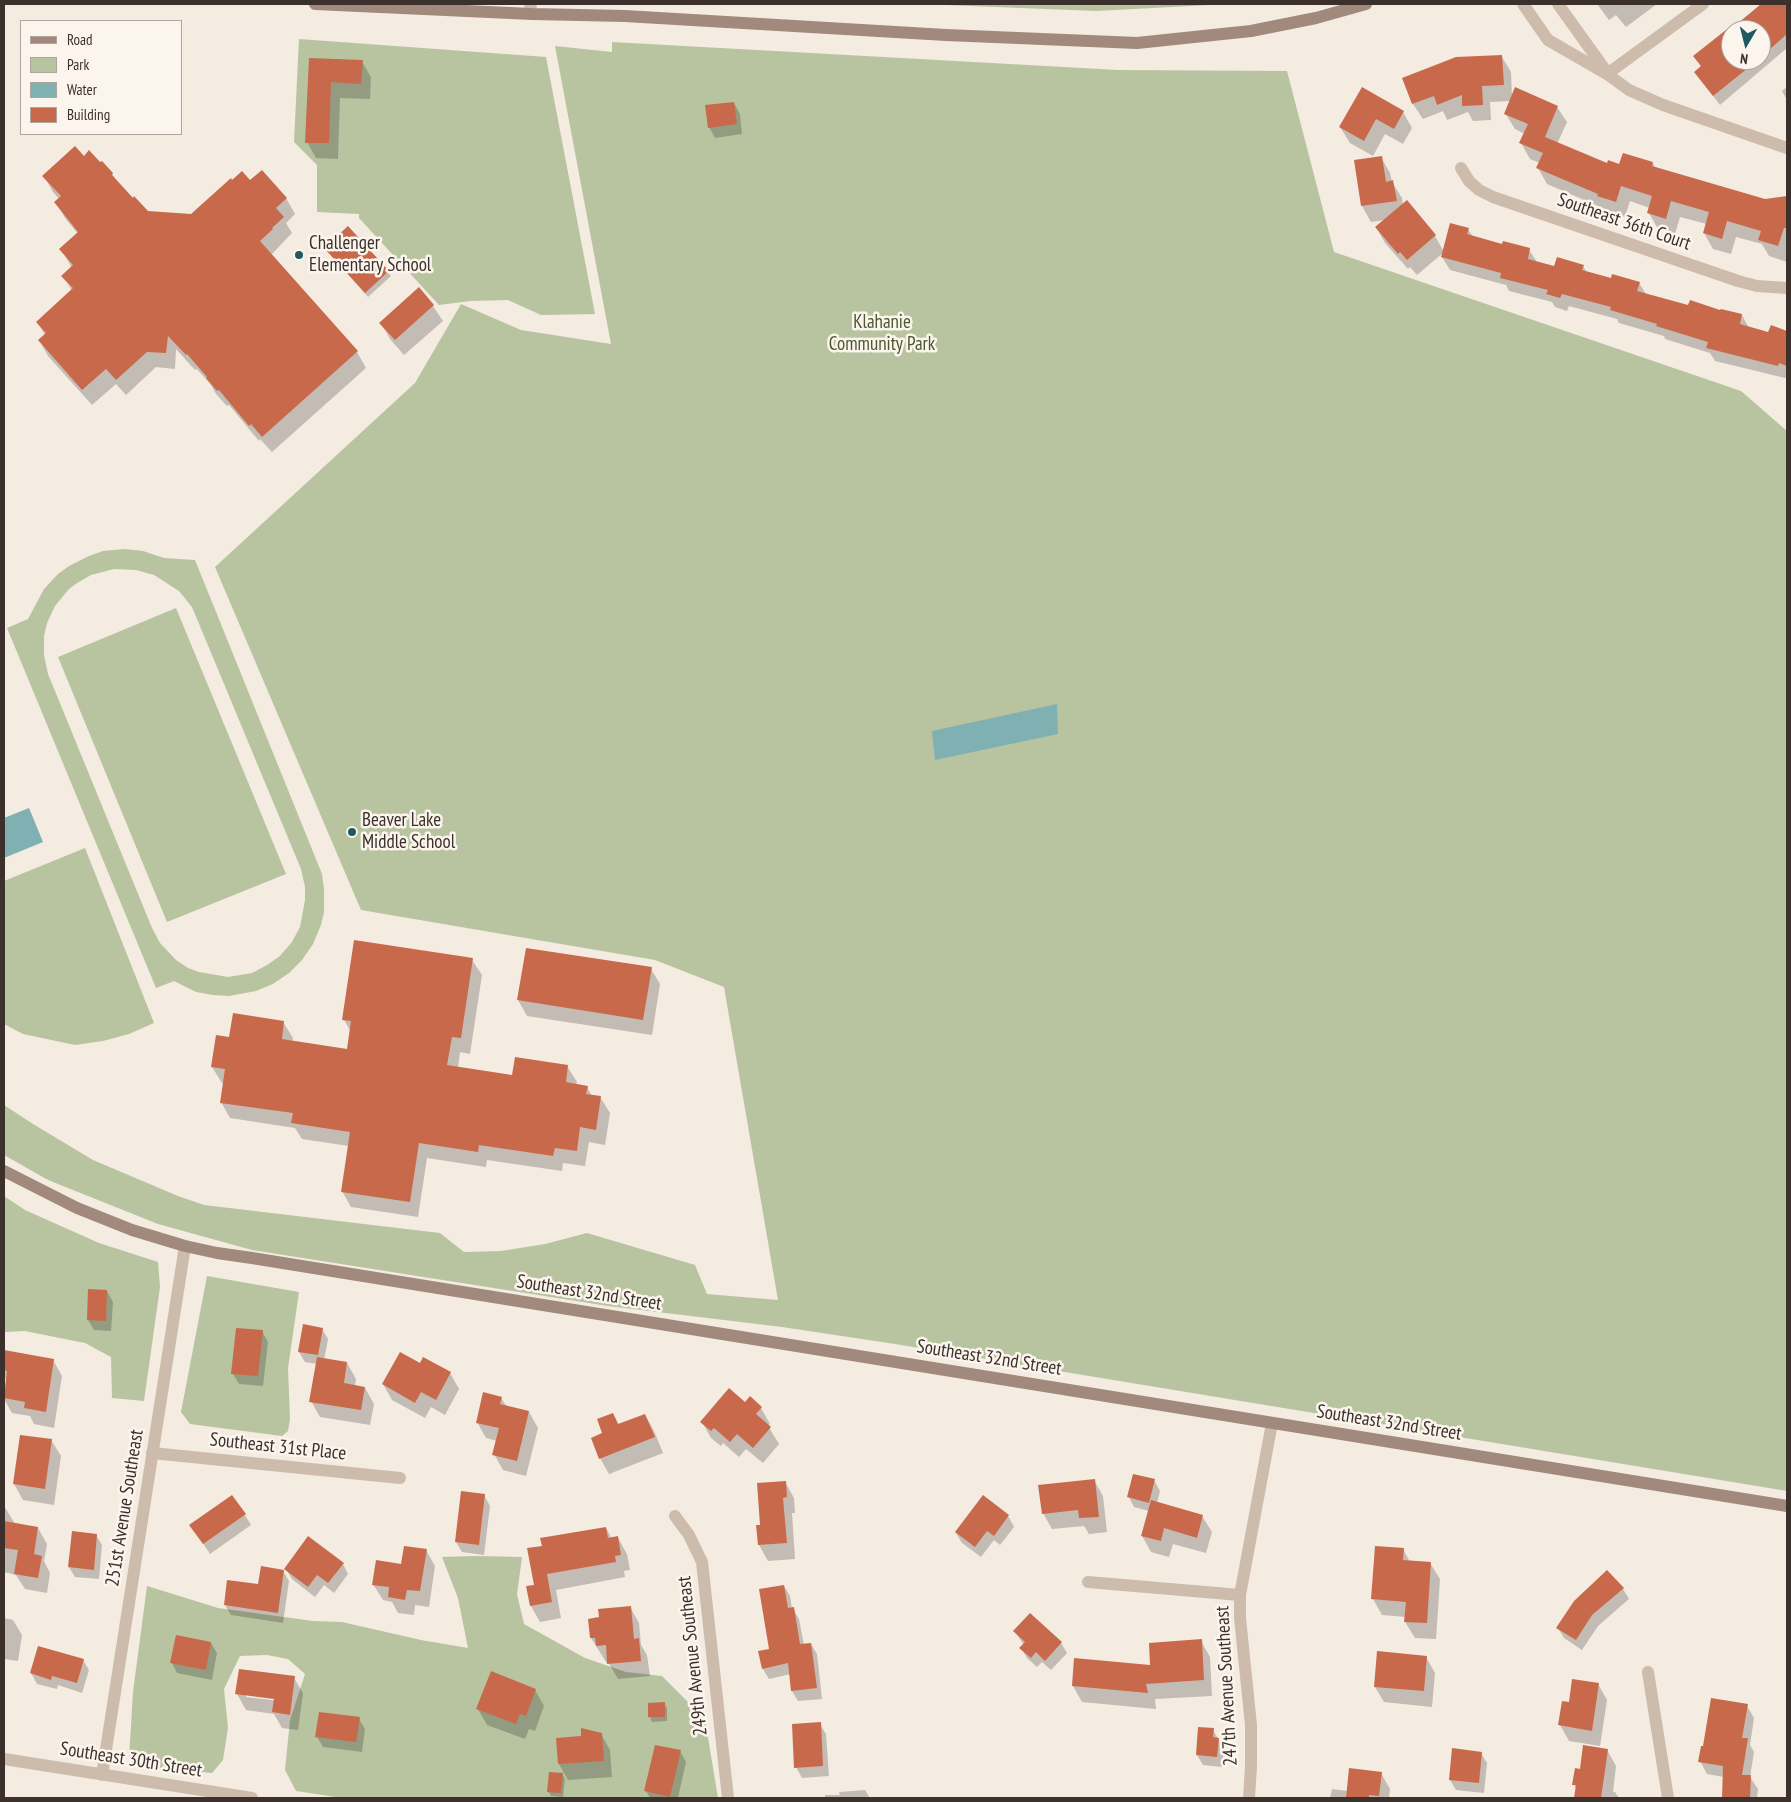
<!DOCTYPE html>
<html>
<head>
<meta charset="utf-8">
<style>
	body { margin:0 }
	#map { position:relative; width:1791px; height:1802px; overflow:hidden; background:#f4ebe1; font-family:"PT Sans Narrow",sans-serif }
	canvas { display:block }
	.frame { position:absolute; inset:0; border:5px solid #3b302b; pointer-events:none }
	.legend { position:absolute; left:20px; top:20px; width:162px; height:115px; box-sizing:border-box; background:#fbf5ee; border:1px solid #aea6a0; margin:0; padding:6px 9px; list-style:none; font-size:15px; color:#3b302b }
	.legend li { display:flex; align-items:center; gap:10px; height:25px }
	.legend b { width:25px; border:1px solid #aea6a0 }
	.north { position:absolute; left:1721px; top:20px; width:50px; height:50px; box-sizing:border-box; background:#fbf5ee; border:1px solid #aea6a0; border-radius:50%; rotate:188deg; font-size:14px; font-weight:700; line-height:20px; text-align:center; color:#3b302b }
	.north::after { content:''; display:block; margin:auto; width:18px; height:22px; background:#1f5a5e; clip-path:polygon(50% 0,100% 100%,50% 72%,0 100%) }
</style>
</head>
<body>
<div id="map">
<canvas width="1791" height="1802"></canvas>
<div class="frame"></div>
<ul class="legend">
<li><b style="height:6px;background:#a18a7d"></b>Road</li>
<li><b style="height:14px;background:#b8c4a0"></b>Park</li>
<li><b style="height:14px;background:#7fb0b2"></b>Water</li>
<li><b style="height:14px;background:#c8694b"></b>Building</li>
</ul>
<div class="north">N</div>
</div>
<script>
const context = document.querySelector('canvas').getContext('2d');
context.lineJoin = 'round';
function fill(path, color) {
  context.fillStyle = color;
  context.fill(path, 'evenodd');
}
function shape(rows) {
  const path = new Path2D();
  for (const r of rows) {
    path.moveTo(r[0], r[1]);
    for (let i = 2; i < r.length; i += 2) path.lineTo(r[i], r[i + 1]);
  }
  return path;
}
function trace(path, color, width, dash) {
  context.strokeStyle = color;
  context.lineWidth = width;
  context.lineCap = dash ? 'butt' : 'round';
  context.setLineDash(dash || []);
  context.stroke(path);
}
function write(font, color, halo, rows, align = 'center') {
  context.font = font + ' "PT Sans Narrow",sans-serif';
  context.lineWidth = 5;
  context.setLineDash([]);
  context.textBaseline = 'middle';
  context.strokeStyle = halo;
  context.fillStyle = color;
  for (const [text, x, y, turn = 0] of rows) {
    context.save();
    context.translate(x, y);
    context.rotate((+turn || 0) * Math.PI / 180);
    context.textAlign = isNaN(turn) ? turn : align;
    if (halo) context.strokeText(text, 0, 0);
    context.fillText(text, 0, 0);
    context.restore();
  }
}
fill(shape([
	[920,4,1229,4,1096,11],
	[299,39,546,57,595,314,541,315,508,300,471,301,439,305,359,218,359,214,317,212,317,165,294,142],
	[612,42,1118,70,1287,71,1334,252,1741,391,1787,431,1787,1491,895,1344,782,1327,608,1306,252,1250,158,1224,48,1180,4,1155,4,1105,33,1124,93,1160,178,1196,204,1205,440,1233,464,1252,501,1251,545,1244,587,1233,695,1265,707,1294,778,1300,724,987,655,960,361,910,215,567,415,383,461,304,521,330,611,344,555,46,612,52],
	[125,549,143,551,164,558,195,560,322,874,324,889,324,912,321,925,313,944,302,960,289,973,273,984,256,991,229,996,213,995,196,992,174,981,156,988,7,628,28,619,44,589,58,574,69,566,89,556,103,551],
	[114,569,136,570,154,575,179,591,192,607,301,869,305,887,305,900,300,927,292,942,280,956,267,965,252,973,228,977,199,972,188,968,176,960,160,943,152,928,48,674,44,655,44,636,47,623,55,606,69,589,77,583,91,575],
	[176,608,286,874,167,922,58,657],
	[85,848,154,1023,129,1034,103,1041,75,1045,23,1034,4,1024,4,881],
	[4,1196,25,1210,99,1243,158,1262,160,1287,144,1401,112,1398,111,1357,85,1343,25,1331,4,1332],
	[207,1276,299,1292,288,1368,290,1419,288,1431,282,1436,190,1424,181,1412],
	[476,1556,522,1557,517,1594,524,1624,585,1658,626,1672,662,1676,705,1719,718,1798,342,1798,296,1791,285,1770,290,1720,305,1674,288,1659,267,1655,240,1656,224,1689,228,1728,223,1760,212,1773,153,1767,129,1759,133,1692,147,1586,218,1608,313,1621,342,1622,421,1640,468,1648,458,1598,442,1557]
]), '#b8c4a0');
fill(shape([
	[1057,704,1058,734,935,760,932,731],
	[29,808,43,842,4,858,4,818]
]), '#7fb0b2');
fill(shape([
	[1597,4,1657,4,1626,27,1616,15,1609,20],
	[1762,4,1787,4,1787,48,1720,105,1695,72,1701,67,1695,56,1731,28,1732,30,1731,60,1761,60,1761,30,1732,30],
	[1502,57,1511,72,1512,98,1557,107,1567,122,1557,144,1608,165,1653,163,1656,169,1764,200,1787,197,1787,262,1769,256,1762,244,1736,237,1731,254,1713,249,1704,233,1707,224,1680,217,1675,234,1658,229,1649,213,1650,208,1630,201,1625,217,1607,212,1605,209,1547,184,1538,168,1540,163,1530,159,1521,143,1525,134,1515,129,1505,113,1511,101,1490,102,1491,120,1473,121,1468,112,1447,120,1443,111,1423,119,1413,104,1404,79],
	[310,59,362,62,371,77,370,99,340,98,338,159,316,158,307,142],
	[1787,87,1787,100,1782,91],
	[734,103,740,114,742,134,715,138,709,127],
	[1403,112,1412,128,1403,144,1385,134,1373,156,1350,143,1340,127],
	[83,157,112,174,118,183,148,213,192,215,232,181,250,182,286,198,295,214,286,223,292,233,271,255,357,352,366,368,272,452,260,439,259,441,229,405,227,406,216,394,211,385,197,369,195,370,176,349,175,369,156,367,126,395,116,384,92,405,48,356,39,340,45,335,37,322,72,291,63,276,72,268,61,249,78,234,65,218,56,202,59,199,53,192,44,176],
	[1381,157,1390,173,1392,182,1402,198,1403,205,1435,236,1444,252,1468,229,1473,237,1503,245,1529,250,1537,262,1555,267,1583,266,1587,273,1612,280,1639,283,1646,294,1689,306,1742,315,1749,328,1769,333,1772,326,1787,332,1787,376,1785,378,1715,361,1710,353,1665,339,1664,336,1619,323,1617,319,1569,306,1567,311,1555,307,1552,302,1509,291,1506,285,1450,270,1442,257,1444,252,1417,275,1410,267,1408,269,1385,243,1376,227,1385,220,1371,222,1362,206],
	[348,227,391,276,368,297,325,248],
	[419,289,433,306,443,321,404,355,390,339,381,323],
	[472,960,482,975,470,1054,460,1052,458,1068,513,1077,567,1066,577,1082,576,1085,587,1087,592,1096,600,1097,610,1113,605,1145,589,1142,585,1166,563,1163,562,1171,487,1160,486,1167,427,1158,418,1217,351,1207,342,1191,349,1146,302,1139,295,1128,230,1118,221,1102,224,1083,222,1083,212,1067,230,1038,283,1022,293,1038,292,1042,348,1050,351,1032,344,1020],
	[651,969,660,984,652,1035,527,1016,518,1000],
	[89,1290,107,1291,113,1302,111,1331,94,1330,88,1320],
	[322,1329,328,1339,324,1360,347,1363,356,1379,355,1386,365,1388,374,1404,370,1425,320,1417,311,1401,317,1364,305,1362,299,1352],
	[262,1331,268,1342,263,1386,239,1384,233,1374],
	[4,1351,53,1360,62,1376,54,1428,34,1424,30,1416,12,1413,4,1399,6,1380,4,1375],
	[420,1365,450,1373,459,1389,445,1415,431,1407,425,1418,392,1400,383,1384],
	[501,1398,507,1407,529,1412,538,1428,526,1476,503,1470,494,1454,497,1441,486,1438,477,1422],
	[761,1408,770,1424,768,1426,779,1444,763,1463,746,1449,739,1457,723,1443,721,1446,711,1438,702,1422],
	[613,1414,619,1425,645,1415,654,1431,663,1453,609,1474,600,1458,604,1434],
	[51,1440,61,1456,54,1505,23,1500,14,1484],
	[1094,1480,1103,1496,1107,1532,1089,1534,1084,1526,1052,1529,1043,1513],
	[1154,1480,1160,1491,1157,1503,1202,1516,1212,1532,1206,1553,1173,1544,1169,1557,1151,1552,1142,1536,1149,1511,1134,1507,1129,1497],
	[785,1482,794,1498,795,1513,792,1513,795,1559,768,1561,759,1545,758,1526,762,1526],
	[484,1495,490,1506,484,1555,462,1552,456,1542],
	[983,1497,1008,1516,1014,1527,1000,1545,994,1540,981,1557,962,1543,956,1533],
	[4,1508,6,1509,15,1524,38,1528,47,1544,44,1561,50,1573,47,1593,25,1589,16,1575,4,1572],
	[245,1515,251,1525,210,1554,191,1525],
	[606,1528,612,1539,618,1538,627,1554,630,1570,624,1571,625,1577,556,1590,561,1618,540,1622,531,1606,543,1547],
	[96,1535,102,1545,99,1579,75,1577,69,1567],
	[1376,1547,1403,1549,1410,1562,1430,1563,1440,1579,1436,1639,1415,1638,1405,1622,1406,1617,1382,1615,1373,1599],
	[426,1550,435,1566,429,1607,415,1605,414,1615,398,1613,392,1602,383,1600,373,1584],
	[343,1564,348,1574,334,1593,324,1585,315,1597,292,1579,286,1569],
	[283,1571,289,1581,283,1623,231,1615,225,1605],
	[784,1586,790,1596,792,1609,793,1609,799,1619,804,1645,811,1644,817,1654,822,1699,798,1701,792,1691,791,1674,769,1679,763,1669,770,1650],
	[1623,1589,1629,1599,1598,1626,1582,1650,1564,1638,1558,1628],
	[630,1607,639,1623,641,1645,647,1655,650,1676,618,1679,608,1662,606,1662,591,1638,600,1619],
	[4,1618,13,1620,22,1635,18,1661,4,1659],
	[1015,1632,1061,1643,1067,1653,1051,1670,1042,1662,1037,1667,1027,1658,1021,1648,1024,1645],
	[1201,1641,1210,1657,1212,1696,1155,1699,1156,1709,1082,1702,1073,1686,1152,1667],
	[211,1643,217,1653,212,1680,177,1673,172,1663],
	[1426,1657,1435,1673,1432,1707,1384,1702,1375,1687],
	[83,1660,89,1670,82,1693,58,1685,57,1689,37,1684,31,1673],
	[294,1678,303,1693,298,1730,282,1728,274,1714,246,1710,237,1694],
	[246,1694,280,1699,280,1701,246,1697],
	[1598,1684,1607,1700,1600,1746,1569,1741,1560,1725],
	[535,1690,544,1706,535,1731,529,1729,525,1739,487,1725,478,1709],
	[664,1703,667,1708,667,1721,652,1722,650,1717],
	[1747,1706,1754,1718,1750,1745,1754,1752,1750,1777,1758,1789,1757,1798,1723,1798,1724,1777,1707,1774,1700,1761],
	[359,1719,365,1729,362,1752,323,1747,317,1737],
	[820,1724,826,1734,829,1776,802,1778,796,1767],
	[1213,1730,1224,1749,1222,1767,1203,1765,1197,1755],
	[601,1734,610,1750,612,1777,568,1780,559,1764,557,1739],
	[1607,1750,1616,1766,1613,1792,1615,1792,1619,1798,1576,1798,1577,1790,1574,1785,1581,1770],
	[680,1751,686,1762,678,1798,650,1798,646,1791],
	[1481,1753,1487,1763,1484,1793,1456,1790,1450,1780],
	[1381,1773,1390,1789,1389,1798,1330,1798,1332,1789,1348,1791],
	[562,1774,565,1779,563,1797,551,1796,549,1792],
	[865,1790,870,1798,825,1798,825,1795,840,1795,839,1792]
]), '#0003');
fill(shape([
	[1761,4,1787,4,1787,34,1761,57,1761,30,1731,30,1731,60,1758,60,1713,96,1694,72,1701,66,1693,56,1731,26,1731,29],
	[1502,55,1504,85,1482,86,1483,105,1462,106,1462,95,1437,105,1434,96,1412,104,1402,78,1456,57],
	[309,58,363,60,361,84,331,82,329,143,305,143],
	[1362,87,1404,111,1394,129,1376,119,1364,141,1339,127],
	[1515,87,1558,106,1545,137,1607,163,1608,160,1619,164,1623,153,1653,162,1652,166,1765,199,1787,196,1787,228,1784,228,1778,246,1758,240,1761,231,1727,221,1722,239,1703,233,1709,212,1671,201,1666,219,1647,213,1652,196,1621,186,1616,202,1597,196,1598,194,1536,168,1543,153,1519,143,1528,124,1504,114],
	[734,102,737,124,708,128,705,105],
	[75,146,84,156,89,150,100,162,102,161,113,173,112,175,133,198,134,196,148,211,191,214,231,178,232,180,242,171,250,180,262,170,287,198,276,208,284,217,272,228,273,229,260,241,358,351,262,437,251,424,249,426,219,390,217,391,206,378,207,377,187,354,186,355,168,336,166,353,147,352,116,380,106,369,82,390,38,340,46,333,36,322,73,288,61,276,73,265,59,249,78,232,54,202,61,196,42,176],
	[1382,156,1386,182,1393,180,1397,201,1361,206,1354,160],
	[1407,200,1436,235,1407,260,1400,252,1398,254,1375,227],
	[1450,223,1469,228,1467,234,1502,244,1503,241,1530,248,1528,259,1554,266,1557,257,1584,265,1582,270,1611,278,1612,274,1640,282,1637,291,1688,305,1690,300,1720,310,1721,309,1742,314,1740,324,1768,332,1771,325,1787,331,1787,366,1779,363,1778,366,1706,348,1708,342,1656,326,1657,324,1610,310,1611,307,1562,294,1560,298,1546,294,1548,290,1500,278,1501,273,1441,257],
	[348,226,389,271,365,293,324,248],
	[419,287,434,305,395,340,379,323],
	[354,940,473,958,461,1038,452,1037,447,1065,512,1075,515,1057,568,1065,566,1082,588,1086,586,1094,601,1096,596,1130,580,1127,577,1151,555,1148,553,1156,479,1145,478,1152,419,1143,410,1202,341,1192,350,1132,291,1123,293,1113,220,1103,225,1069,211,1067,216,1035,229,1037,233,1013,284,1021,282,1039,347,1049,351,1021,342,1020],
	[526,948,652,967,643,1020,517,1000],
	[88,1289,107,1290,106,1321,87,1320],
	[303,1324,323,1328,318,1355,298,1352],
	[236,1328,263,1330,258,1376,231,1374],
	[4,1350,54,1359,46,1412,24,1408,25,1402,4,1398,7,1371,4,1370],
	[400,1352,420,1363,423,1357,451,1372,436,1400,421,1392,415,1403,382,1384],
	[317,1357,347,1362,344,1383,365,1387,361,1410,309,1402],
	[729,1388,745,1402,750,1396,762,1407,756,1414,771,1427,753,1448,737,1434,730,1442,714,1428,711,1431,700,1422],
	[483,1392,502,1397,500,1404,529,1411,517,1461,492,1455,499,1428,476,1423],
	[613,1413,618,1424,645,1414,655,1437,599,1459,591,1438,602,1433,597,1419],
	[20,1435,52,1439,45,1489,13,1484],
	[1133,1474,1155,1479,1149,1503,1127,1497],
	[1095,1479,1099,1517,1079,1518,1078,1510,1042,1514,1038,1485],
	[786,1481,787,1497,783,1498,787,1543,758,1545,756,1525,760,1525,757,1483],
	[461,1491,485,1494,479,1545,455,1542],
	[232,1495,246,1514,203,1544,189,1525],
	[983,1495,1009,1515,994,1536,987,1531,975,1547,955,1532],
	[1151,1500,1203,1515,1197,1538,1164,1528,1161,1541,1141,1536],
	[4,1521,38,1527,34,1554,42,1556,38,1578,14,1574,18,1550,4,1548],
	[606,1527,608,1538,618,1536,621,1555,615,1556,616,1562,547,1574,552,1602,530,1606,526,1586,534,1585,527,1548,542,1546,540,1538],
	[72,1531,97,1534,94,1570,68,1567],
	[308,1536,344,1563,328,1583,317,1575,308,1587,284,1569],
	[404,1546,427,1549,420,1591,407,1590,405,1600,388,1597,389,1587,372,1585,376,1560,401,1564],
	[1375,1546,1404,1548,1403,1560,1431,1562,1427,1623,1404,1622,1406,1602,1371,1599],
	[261,1566,284,1570,278,1613,224,1605,227,1580,258,1584],
	[1607,1570,1624,1588,1592,1615,1576,1640,1556,1628,1574,1601],
	[784,1585,788,1608,794,1607,800,1644,811,1643,817,1688,791,1691,788,1663,762,1669,758,1651,769,1649,759,1589],
	[631,1606,634,1639,639,1638,641,1661,607,1664,606,1645,596,1646,595,1638,590,1638,588,1619,599,1617,598,1609],
	[1030,1613,1062,1642,1045,1661,1036,1652,1031,1658,1019,1648,1025,1642,1013,1631],
	[176,1635,211,1642,206,1670,170,1663],
	[1202,1639,1204,1680,1146,1684,1148,1693,1072,1686,1074,1658,1150,1665,1149,1643],
	[38,1646,84,1659,77,1683,52,1676,51,1680,30,1673],
	[1377,1651,1427,1656,1424,1691,1374,1687],
	[239,1669,295,1676,290,1715,272,1712,274,1699,235,1694],
	[491,1671,536,1689,526,1716,520,1714,516,1724,476,1709],
	[1572,1679,1599,1683,1592,1731,1558,1725,1562,1701,1569,1702],
	[1711,1698,1748,1704,1742,1738,1748,1738,1742,1775,1751,1775,1750,1798,1722,1798,1723,1766,1698,1762,1701,1746,1703,1746],
	[665,1702,665,1717,648,1717,648,1703],
	[319,1712,360,1717,356,1742,315,1737],
	[821,1722,823,1766,794,1768,792,1724],
	[1198,1727,1214,1728,1213,1737,1219,1738,1217,1757,1196,1755],
	[581,1728,602,1733,604,1761,558,1764,556,1738,581,1736],
	[655,1745,681,1750,670,1797,644,1791],
	[1583,1745,1608,1749,1601,1798,1574,1798,1576,1785,1572,1785,1575,1768,1580,1769],
	[1452,1748,1482,1752,1479,1783,1449,1780],
	[1349,1768,1382,1772,1379,1796,1369,1795,1369,1798,1346,1798],
	[549,1772,563,1773,561,1793,547,1792]
]), '#c8694b');
trace(shape([
	[530,4,532,14],
	[1523,4,1548,40,1607,74,1629,90,1663,105,1787,148],
	[1558,4,1606,71],
	[1607,74,1703,4],
	[1461,168,1469,181,1479,190,1493,197,1738,281,1757,286,1787,288],
	[152,1453,400,1478],
	[675,1516,689,1535,702,1562,728,1798],
	[1088,1582,1240,1595],
	[1648,1672,1668,1798],
	[4,1759,252,1798],
	[102,1775,185,1246],
	[1249,1798,1251,1766,1251,1725,1240,1618,1240,1595,1272,1423]
]), '#cdbbac', 12);
trace(shape([
	[315,4,532,14,625,16,946,35,1137,43,1251,31,1316,18,1366,4],
	[4,1171,77,1208,132,1230,185,1246,217,1253,252,1258,1787,1506]
]), '#a18a7d', 12);
for (const [x, y, r, color] of [
	[299,255,5,"#1f5a5e"],
	[352,832,5,"#1f5a5e"]
]) {
  const dot = new Path2D();
  dot.arc(x, y, r, 0, 2 * Math.PI);
  context.fillStyle = color;
  context.fill(dot);
  trace(dot, '#fbf5ee', 2);
}
write('19px', '#3b302b', '#fbf5ee', [
	["Southeast 36th Court",1624,222,19],
	["Southeast 32nd Street",589,1293,9],
	["Southeast 32nd Street",989,1358,9],
	["Southeast 32nd Street",1389,1423,9],
	["Southeast 31st Place",278,1447,6],
	["251st Avenue Southeast",125,1508,-81],
	["249th Avenue Southeast",693,1656,-96],
	["247th Avenue Southeast",1227,1686,-93],
	["Southeast 30th Street",131,1760,9]
]);
write('19px', '#3b302b', '#fbf5ee', [
	["Challenger",309,244],
	["Elementary School",309,266],
	["Beaver Lake",362,821],
	["Middle School",362,843]
], 'left');
write('19px', '#4a5a2e', '#fbf5ee', [
	["Klahanie",882,323],
	["Community Park",882,345]
]);
</script>
</body>
</html>
